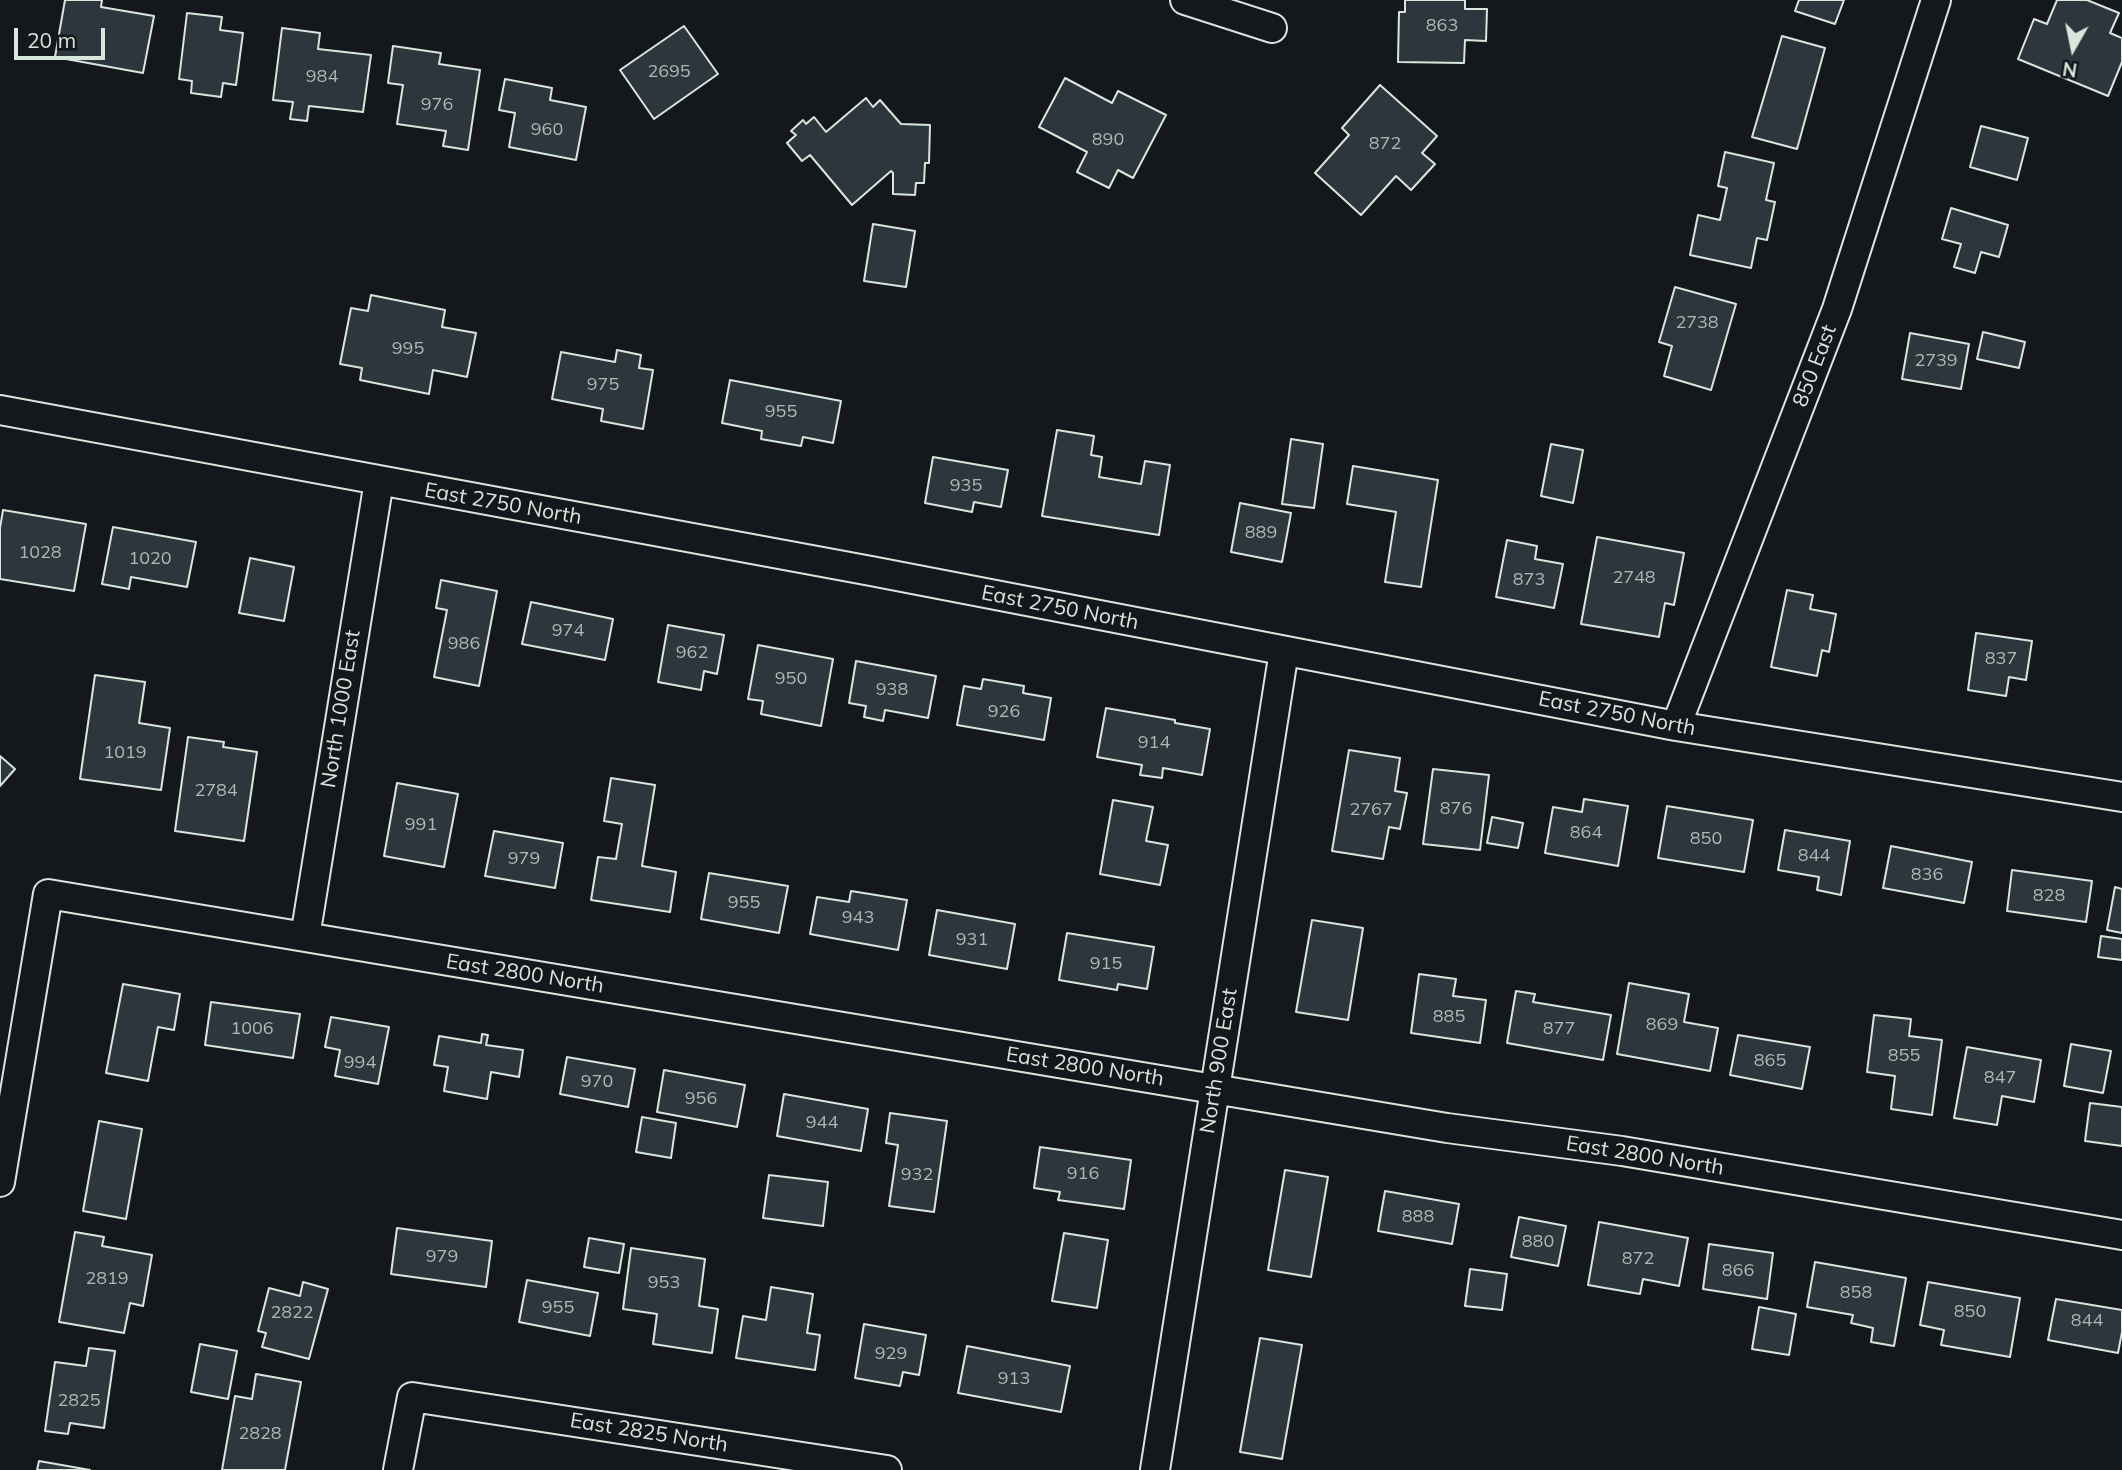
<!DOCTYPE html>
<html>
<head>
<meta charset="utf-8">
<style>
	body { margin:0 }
	#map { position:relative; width:2122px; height:1470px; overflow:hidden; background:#14181c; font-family:Mulish,sans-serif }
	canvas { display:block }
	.north { position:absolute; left:2038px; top:14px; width:70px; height:70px; -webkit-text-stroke:5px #14181c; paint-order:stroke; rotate:189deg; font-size:19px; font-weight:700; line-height:28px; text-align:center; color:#d8e6dc }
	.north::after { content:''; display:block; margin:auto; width:24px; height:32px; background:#d8e6dc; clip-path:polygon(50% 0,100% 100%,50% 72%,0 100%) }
	.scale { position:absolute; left:14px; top:28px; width:91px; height:32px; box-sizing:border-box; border:4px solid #d8e6dc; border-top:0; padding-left:9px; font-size:21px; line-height:24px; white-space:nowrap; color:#d8e6dc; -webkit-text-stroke:5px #14181c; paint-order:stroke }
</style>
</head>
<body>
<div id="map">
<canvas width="2122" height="1470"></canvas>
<div class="north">N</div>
<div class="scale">20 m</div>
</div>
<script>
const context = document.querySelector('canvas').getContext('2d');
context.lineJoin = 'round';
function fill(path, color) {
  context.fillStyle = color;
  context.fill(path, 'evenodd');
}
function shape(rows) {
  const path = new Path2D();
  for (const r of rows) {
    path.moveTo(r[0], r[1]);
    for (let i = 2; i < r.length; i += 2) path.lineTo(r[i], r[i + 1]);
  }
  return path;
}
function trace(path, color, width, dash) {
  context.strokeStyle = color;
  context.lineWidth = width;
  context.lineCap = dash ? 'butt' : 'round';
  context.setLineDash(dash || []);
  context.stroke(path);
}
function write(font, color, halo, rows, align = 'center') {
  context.font = font + ' Mulish,sans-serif';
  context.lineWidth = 5;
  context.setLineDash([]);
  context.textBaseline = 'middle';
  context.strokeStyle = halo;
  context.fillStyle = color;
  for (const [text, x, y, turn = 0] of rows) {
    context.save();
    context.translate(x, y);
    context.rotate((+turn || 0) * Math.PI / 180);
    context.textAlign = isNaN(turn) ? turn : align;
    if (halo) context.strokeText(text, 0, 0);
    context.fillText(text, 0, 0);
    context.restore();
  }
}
const building = shape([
	[65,0,102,0,101,7,154,16,143,73,55,57,65,0],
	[1405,0,1465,0,1465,9,1487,9,1486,41,1465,40,1464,63,1398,62,1399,12,1405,12,1405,0],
	[1799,0,1844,0,1835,24,1795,11,1799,0],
	[2057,0,2087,0,2119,13,2110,33,2122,38,2122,62,2108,96,2018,59,2034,19,2047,24,2057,0],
	[187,13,222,17,220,30,243,33,236,85,223,83,221,97,191,93,192,81,179,79,187,13],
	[684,26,718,74,654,119,620,70,684,26],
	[282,28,320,33,318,49,371,55,363,112,309,106,307,121,290,119,293,102,273,100,282,28],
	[1782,36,1825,48,1797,149,1752,137,1782,36],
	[393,46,441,53,439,64,480,70,468,150,443,146,446,131,397,124,403,85,388,83,393,46],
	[1065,78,1112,103,1118,91,1166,115,1133,178,1118,170,1109,188,1077,172,1087,152,1039,127,1065,78],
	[505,79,552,88,550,100,586,107,576,160,509,147,515,113,499,110,505,79],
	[1380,85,1437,136,1422,153,1435,164,1411,190,1396,176,1361,215,1315,173,1349,135,1342,128,1380,85],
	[866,98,873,107,880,100,901,124,930,125,929,163,925,163,924,183,916,183,915,195,893,194,893,173,891,171,852,205,810,155,802,161,787,143,796,135,791,131,803,120,806,124,814,117,826,132,866,98],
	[1981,126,2028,138,2017,180,1970,167,1981,126],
	[1725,152,1774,163,1766,200,1775,202,1767,240,1757,238,1751,268,1690,255,1698,215,1720,220,1727,188,1718,186,1725,152],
	[1951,208,2008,225,1999,257,1981,252,1975,273,1954,267,1961,244,1942,239,1951,208],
	[873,224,915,231,906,287,864,281,873,224],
	[1675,287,1736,304,1711,390,1664,376,1672,346,1659,342,1675,287],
	[371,295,445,310,442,327,476,333,467,377,433,370,429,394,360,380,362,368,340,364,351,308,368,311,371,295],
	[1983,332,2025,342,2019,368,1977,359,1983,332],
	[1910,333,1969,344,1961,389,1902,379,1910,333],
	[617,350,641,355,639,368,653,370,643,429,601,421,603,409,552,399,561,352,615,362,617,350],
	[730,380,841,401,833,443,803,437,801,446,761,439,762,431,722,423,730,380],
	[1057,430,1094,436,1091,455,1102,457,1099,477,1141,484,1145,461,1170,465,1159,535,1042,516,1057,430],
	[1291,439,1323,444,1314,508,1282,504,1291,439],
	[1551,444,1583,450,1573,503,1541,496,1551,444],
	[933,457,1008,470,1001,507,974,502,972,512,925,503,933,457],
	[1353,466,1438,480,1421,587,1385,582,1396,512,1347,504,1353,466],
	[1240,503,1291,513,1282,562,1231,552,1240,503],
	[3,510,86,524,74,591,0,579,0,528,3,510],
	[113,527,196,542,187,587,131,577,129,589,102,584,113,527],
	[1597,537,1684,553,1674,605,1665,603,1659,637,1581,624,1597,537],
	[1507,540,1537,546,1535,559,1563,564,1554,608,1496,597,1507,540],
	[250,558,294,567,284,621,239,613,250,558],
	[441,580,497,591,479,686,434,677,447,610,436,608,441,580],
	[1787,590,1813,595,1810,609,1836,614,1829,652,1822,650,1817,676,1771,667,1787,590],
	[531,602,613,619,605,660,522,644,531,602],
	[668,625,724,635,717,674,704,671,701,690,658,682,668,625],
	[1976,633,2032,641,2026,680,2009,677,2006,696,1968,690,1976,633],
	[758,645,833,659,821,726,761,714,763,701,748,699,758,645],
	[856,661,936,676,928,718,885,710,883,721,864,717,866,706,849,703,856,661],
	[95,675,145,682,139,723,170,728,161,790,80,779,95,675],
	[983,679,1024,686,1023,693,1051,698,1044,740,957,725,964,686,981,689,983,679],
	[1106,708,1175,720,1175,723,1210,729,1202,775,1163,768,1162,778,1140,775,1142,765,1097,757,1106,708],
	[188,737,224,742,223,747,257,752,244,841,175,831,188,737],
	[1349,750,1400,758,1395,791,1407,793,1400,829,1389,827,1383,859,1332,851,1349,750],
	[0,756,15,769,0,786,0,756],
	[1433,769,1489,775,1480,850,1423,844,1433,769],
	[611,778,655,785,642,866,676,872,670,912,591,900,598,857,616,859,622,824,604,821,611,778],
	[397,783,458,794,444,867,384,856,397,783],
	[1584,799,1628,806,1618,866,1545,853,1553,807,1582,812,1584,799],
	[1113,800,1153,807,1146,841,1168,845,1160,885,1100,874,1113,800],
	[1667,806,1753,820,1744,872,1658,858,1667,806],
	[1492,817,1523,823,1518,848,1487,843,1492,817],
	[1785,830,1850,841,1841,895,1817,890,1819,877,1778,870,1785,830],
	[494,831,563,843,555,888,485,876,494,831],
	[1891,846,1972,862,1964,903,1883,888,1891,846],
	[2012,870,2092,881,2086,922,2007,911,2012,870],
	[709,873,788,886,779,933,701,919,709,873],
	[2115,887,2122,889,2122,933,2107,930,2115,887],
	[851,891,907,900,898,950,810,934,817,897,849,902,851,891],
	[937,910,1015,924,1007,969,929,955,937,910],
	[1312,920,1363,928,1348,1020,1296,1012,1312,920],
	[1067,933,1154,947,1147,989,1118,984,1117,990,1059,980,1067,933],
	[2101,936,2122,939,2122,960,2098,957,2101,936],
	[1419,974,1456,979,1453,996,1486,1000,1480,1043,1411,1033,1419,974],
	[1629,983,1689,994,1684,1022,1718,1028,1710,1071,1617,1054,1629,983],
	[123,984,180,994,174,1030,158,1027,148,1081,106,1073,123,984],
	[1516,991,1535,994,1533,1002,1611,1015,1603,1060,1507,1043,1516,991],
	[211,1002,300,1014,293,1058,205,1045,211,1002],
	[1874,1015,1911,1019,1909,1036,1942,1040,1932,1115,1891,1109,1895,1076,1867,1072,1874,1015],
	[331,1017,389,1027,378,1084,335,1076,340,1050,325,1047,331,1017],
	[482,1034,488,1035,486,1045,523,1050,519,1077,491,1072,487,1099,444,1091,448,1067,434,1065,439,1036,481,1043,482,1034],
	[1738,1035,1810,1047,1802,1089,1730,1075,1738,1035],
	[2071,1044,2111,1051,2103,1093,2064,1086,2071,1044],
	[1967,1047,2041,1060,2034,1102,2002,1096,1997,1125,1954,1118,1967,1047],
	[567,1057,635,1069,628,1107,560,1094,567,1057],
	[664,1070,745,1085,737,1127,657,1112,664,1070],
	[784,1094,868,1109,861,1151,777,1136,784,1094],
	[2090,1103,2122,1107,2122,1146,2085,1141,2090,1103],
	[890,1113,947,1121,934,1212,889,1206,898,1145,886,1143,890,1113],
	[642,1117,676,1123,671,1158,636,1152,642,1117],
	[99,1121,142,1129,126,1219,83,1211,99,1121],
	[1040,1147,1131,1160,1124,1209,1058,1200,1060,1192,1034,1188,1040,1147],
	[1285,1170,1328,1177,1311,1277,1268,1270,1285,1170],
	[769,1175,828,1182,823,1226,763,1218,769,1175],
	[1385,1191,1459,1204,1452,1244,1378,1231,1385,1191],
	[1519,1217,1566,1226,1558,1266,1511,1257,1519,1217],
	[1599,1222,1688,1238,1679,1286,1643,1279,1640,1294,1588,1285,1599,1222],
	[397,1228,492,1241,486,1287,391,1274,397,1228],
	[75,1232,104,1237,102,1246,152,1255,143,1306,130,1303,124,1333,59,1322,75,1232],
	[1064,1233,1108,1240,1097,1308,1052,1301,1064,1233],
	[589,1238,624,1244,619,1273,584,1267,589,1238],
	[1709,1244,1773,1253,1767,1299,1703,1289,1709,1244],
	[631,1248,705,1259,699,1306,718,1309,712,1353,653,1344,657,1314,623,1309,631,1248],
	[1815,1262,1906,1278,1894,1346,1871,1342,1873,1328,1851,1323,1853,1315,1807,1307,1815,1262],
	[1470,1269,1507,1274,1502,1310,1465,1306,1470,1269],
	[527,1280,598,1293,590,1336,519,1322,527,1280],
	[303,1282,328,1289,309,1359,262,1347,266,1333,258,1331,269,1288,300,1296,303,1282],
	[1928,1282,2020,1298,2010,1357,1941,1345,1944,1330,1920,1325,1928,1282],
	[771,1287,813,1294,807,1333,820,1335,815,1370,736,1358,743,1316,766,1320,771,1287],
	[2056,1299,2122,1310,2122,1332,2118,1353,2048,1340,2056,1299],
	[1759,1307,1796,1314,1789,1355,1752,1349,1759,1307],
	[864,1324,926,1335,919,1375,903,1372,900,1386,855,1378,864,1324],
	[1260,1338,1302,1345,1282,1459,1240,1452,1260,1338],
	[200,1344,237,1351,228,1399,191,1392,200,1344],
	[967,1346,1070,1366,1061,1412,958,1393,967,1346],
	[89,1348,115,1351,104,1428,70,1423,68,1434,45,1431,55,1362,86,1366,89,1348],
	[256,1374,301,1382,285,1470,222,1470,235,1396,252,1399,256,1374],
	[39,1461,90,1470,37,1470,39,1461]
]);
fill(building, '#2c363c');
trace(building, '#d8e6dc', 2);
const street = shape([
	[1185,0,1272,28],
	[0,410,871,571,1676,726,2122,797],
	[1676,726,1837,309,1936,0],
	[305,937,379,481],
	[0,1182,48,894,1447,1128,1622,1151,2122,1235],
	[398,1470,412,1397,887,1470],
	[1155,1470,1284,651]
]);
trace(street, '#d8e6dc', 32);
trace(street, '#14181c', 28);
write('18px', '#adbab4', null, [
	["863",1442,26],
	["2695",669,72],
	["984",322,77],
	["976",437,105],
	["960",547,130],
	["890",1108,140],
	["872",1385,144],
	["2738",1697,323],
	["995",408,349],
	["2739",1936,361],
	["975",603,385],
	["955",781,412],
	["935",966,486],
	["889",1261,533],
	["1028",40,553],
	["1020",150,559],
	["2748",1634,578],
	["873",1529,580],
	["974",568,631],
	["986",464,644],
	["962",692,653],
	["837",2001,659],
	["950",791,679],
	["938",892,690],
	["926",1004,712],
	["914",1154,743],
	["1019",125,753],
	["2784",216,791],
	["876",1456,809],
	["2767",1371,810],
	["991",421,825],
	["864",1586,833],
	["850",1706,839],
	["844",1814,856],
	["979",524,859],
	["836",1927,875],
	["828",2049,896],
	["955",744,903],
	["943",858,918],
	["931",972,940],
	["915",1106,964],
	["885",1449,1017],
	["869",1662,1025],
	["1006",252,1029],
	["877",1559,1029],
	["855",1904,1056],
	["865",1770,1061],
	["994",360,1063],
	["847",2000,1078],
	["970",597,1082],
	["956",701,1099],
	["944",822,1123],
	["916",1083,1174],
	["932",917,1175],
	["888",1418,1217],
	["880",1538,1242],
	["979",442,1257],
	["872",1638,1259],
	["866",1738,1271],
	["2819",107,1279],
	["953",664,1283],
	["858",1856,1293],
	["955",558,1308],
	["850",1970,1312],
	["2822",292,1313],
	["844",2087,1321],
	["929",891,1354],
	["913",1014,1379],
	["2825",79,1401],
	["2828",260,1434]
]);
write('21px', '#d8e6dc', '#14181c', [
	["850 East",1815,366,-69],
	["East 2750 North",503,504,10],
	["East 2750 North",1060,608,11],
	["North 1000 East",341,709,-81],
	["East 2750 North",1617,714,11],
	["East 2800 North",525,974,9],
	["North 900 East",1219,1061,-81],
	["East 2800 North",1085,1067,9],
	["East 2800 North",1645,1156,9],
	["East 2825 North",649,1433,9]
]);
</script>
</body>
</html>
